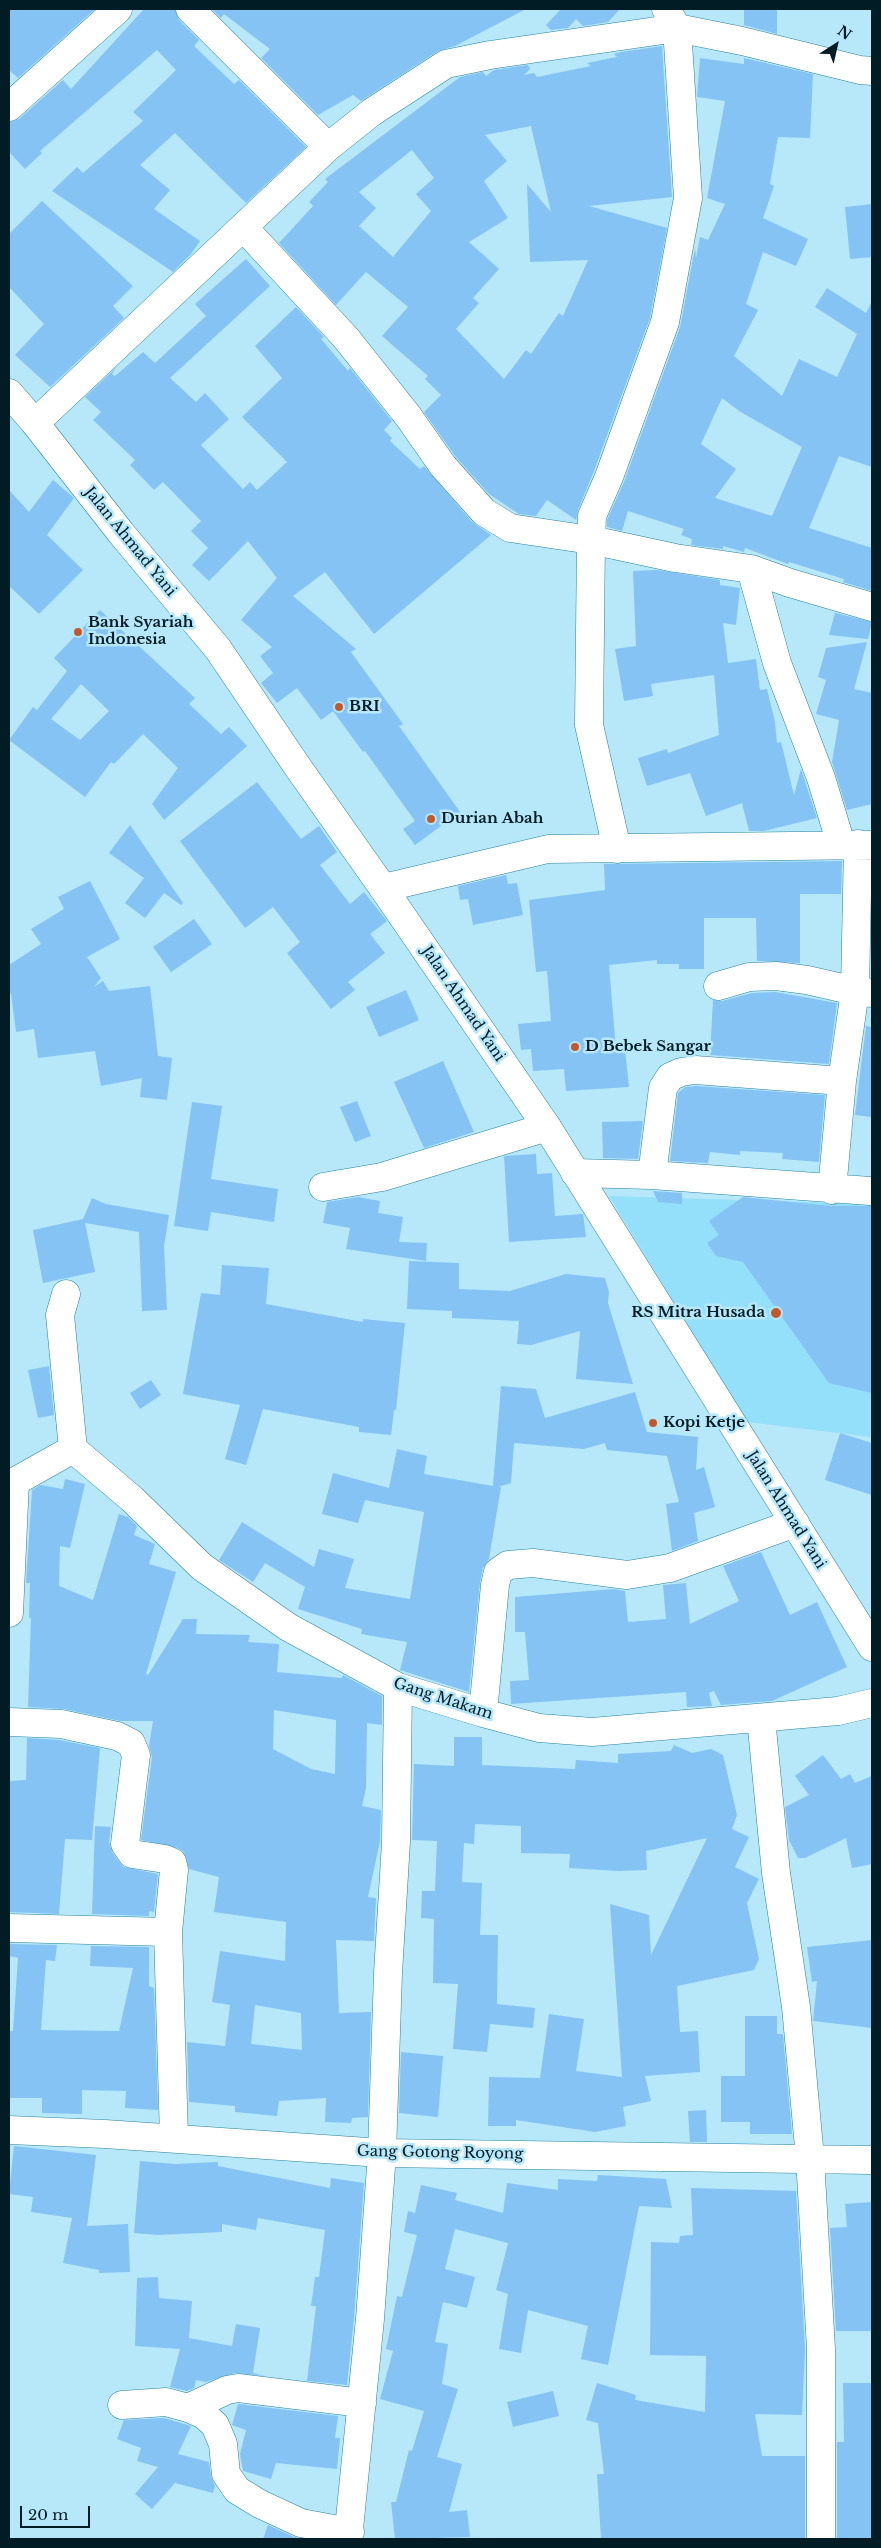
<!DOCTYPE html>
<html>
<head>
<meta charset="utf-8">
<style>
	body { margin:0 }
	#map { position:relative; width:881px; height:2548px; overflow:hidden; background:#b7e8fa; font-family:"Libre Baskerville",serif }
	canvas { display:block }
	.frame { position:absolute; inset:0; border:10px solid #011c25; pointer-events:none }
	.north { position:absolute; left:811px; top:20px; width:50px; height:50px; -webkit-text-stroke:4px #b7e8fa; paint-order:stroke; rotate:35deg; font-size:14px; font-weight:700; line-height:20px; text-align:center; color:#011c25 }
	.north::after { content:''; display:block; margin:auto; width:18px; height:22px; background:#011c25; clip-path:polygon(50% 0,100% 100%,50% 72%,0 100%) }
	.scale { position:absolute; left:20px; top:2506px; width:70px; height:22px; box-sizing:border-box; border:2px solid #011c25; border-top:0; padding-left:6px; font-size:15px; line-height:18px; white-space:nowrap; color:#011c25; -webkit-text-stroke:4px #b7e8fa; paint-order:stroke }
</style>
</head>
<body>
<div id="map">
<canvas width="881" height="2548"></canvas>
<div class="frame"></div>
<div class="north">N</div>
<div class="scale">20 m</div>
</div>
<script>
const context = document.querySelector('canvas').getContext('2d');
context.lineJoin = 'round';
function fill(path, color) {
  context.fillStyle = color;
  context.fill(path, 'evenodd');
}
function shape(rows) {
  const path = new Path2D();
  for (const r of rows) {
    path.moveTo(r[0], r[1]);
    for (let i = 2; i < r.length; i += 2) path.lineTo(r[i], r[i + 1]);
  }
  return path;
}
function trace(path, color, width, dash) {
  context.strokeStyle = color;
  context.lineWidth = width;
  context.lineCap = dash ? 'butt' : 'round';
  context.setLineDash(dash || []);
  context.stroke(path);
}
function write(font, color, halo, rows, align = 'center') {
  context.font = font + ' "Libre Baskerville",serif';
  context.lineWidth = 5;
  context.setLineDash([]);
  context.textBaseline = 'middle';
  context.strokeStyle = halo;
  context.fillStyle = color;
  for (const [text, x, y, turn = 0] of rows) {
    context.save();
    context.translate(x, y);
    context.rotate((+turn || 0) * Math.PI / 180);
    context.textAlign = isNaN(turn) ? turn : align;
    if (halo) context.strokeText(text, 0, 0);
    context.fillText(text, 0, 0);
    context.restore();
  }
}
fill(shape([
	[609,1196,872,1204,872,1437,747,1422]
]), '#94dffa');
fill(shape([
	[9,9,95,9,18,78,9,70],
	[144,9,175,9,179,20,199,40,194,46,234,84,239,80,306,147,246,203,175,133,140,165,170,190,154,209,200,241,191,254,173,272,52,191,77,167,83,173,143,121,133,112,176,70,157,50,40,151,42,153,25,169,9,152,9,122,19,119,63,80,71,89],
	[212,9,526,9,455,46,438,51,361,101,353,95,318,115,261,58,270,49,224,14,221,18],
	[561,9,620,9,608,22,583,26,576,19,568,28,551,30,546,25],
	[744,9,777,9,777,34,744,25],
	[662,46,672,197,589,206,667,228,650,318,594,471,578,510,576,520,547,500,536,516,519,514,489,494,455,456,424,412,441,395,425,379,428,376,382,336,408,307,366,272,336,305,279,243,313,206,309,202,328,182,325,179,460,77,483,72,486,76,494,70,528,65,530,69,524,75,534,73,537,77,591,66,587,63,617,57,614,54,621,52],
	[531,126,551,212,527,184,530,262,588,260,563,316,559,313,531,354,526,350,504,379,456,329,479,303,473,298,499,269,469,242,508,218,484,181,507,161,485,135],
	[412,150,434,178,416,194,431,211,393,257,359,226,376,208,359,192],
	[700,58,744,64,744,58,813,74,810,138,778,137,770,184,774,186,763,218,808,239,796,266,763,252,746,304,758,310,734,356,782,396,799,359,837,377,857,334,815,307,827,288,866,313,872,301,872,467,839,456,809,528,872,548,872,591,843,582,844,579,789,562,788,564,745,548,744,552,723,546,723,549,691,545,692,539,681,535,684,529,628,511,622,531,607,527,607,520,624,482,680,327,695,248,696,258,700,237,708,240,725,204,707,198,725,101,697,97],
	[722,398,739,411,802,447,772,516,715,498,736,469,701,444],
	[42,201,133,286,113,306,124,318,50,387,15,355,44,324,9,287,9,234],
	[872,204,872,257,850,259,845,207],
	[246,259,270,286,170,378,196,402,205,393,229,419,201,445,243,489,250,482,257,490,287,462,242,417,282,378,255,346,296,307,324,337,321,339,348,371,350,368,392,421,384,430,392,438,390,441,420,469,424,466,472,522,491,535,374,634,325,572,293,596,356,649,351,652,403,724,399,726,460,812,415,845,403,829,415,821,365,751,363,752,333,711,321,720,297,688,277,703,261,683,273,673,260,656,272,647,241,620,277,578,248,541,209,581,192,565,208,548,191,531,201,521,163,482,154,490,130,465,135,460,93,420,101,412,85,397,117,367,112,374,115,376,143,352,155,363,206,316,195,304],
	[53,480,74,498,47,535,83,570,39,614,9,586,9,490,29,512],
	[657,570,720,580,720,585,740,588,736,625,723,623,728,663,756,659,760,690,767,689,775,722,777,743,781,742,794,795,801,769,817,818,764,831,749,831,742,803,706,816,690,773,647,786,638,758,667,749,668,753,719,735,714,675,651,684,653,696,624,701,615,649,636,646,633,571],
	[100,610,195,698,189,704,221,734,229,727,247,746,164,820,152,804,178,768,143,734,114,764,111,762,85,797,9,740,33,707,37,710,67,671,54,658],
	[81,684,109,711,80,740,51,719],
	[835,613,872,622,868,639,829,635],
	[867,642,854,689,872,693,872,804,847,810,832,762,839,720,816,714,826,680,818,677,826,648],
	[257,782,301,839,319,826,337,852,320,865,350,904,364,892,387,921,370,934,385,953,348,982,355,990,331,1009,287,953,300,942,273,907,245,928,180,841],
	[130,825,183,903,181,905,164,893,145,918,125,903,144,878,109,853],
	[842,861,841,894,800,894,800,963,757,961,756,918,704,918,704,969,679,969,679,964,657,964,657,960,609,965,616,1050,625,1049,629,1087,566,1091,564,1069,533,1071,531,1049,521,1050,518,1024,551,1021,547,971,536,972,529,900,605,890,604,864],
	[506,875,508,884,517,883,523,915,473,925,468,899,460,900,458,886],
	[90,881,120,939,87,957,101,978,94,987,103,981,109,991,150,986,158,1056,172,1058,167,1100,140,1097,142,1078,101,1086,95,1051,38,1058,34,1029,16,1032,11,993,9,994,9,965,41,944,31,929,64,909,58,897],
	[194,919,212,944,171,972,153,947],
	[406,990,419,1020,379,1037,366,1007],
	[775,992,837,1003,829,1064,710,1055,713,1000,722,1001,752,993],
	[866,1026,872,1027,872,1117,855,1115],
	[443,1061,474,1132,424,1148,394,1082],
	[696,1086,825,1095,819,1162,782,1159,783,1153,740,1151,740,1155,710,1152,708,1163,670,1161,678,1093,685,1087],
	[357,1101,371,1136,355,1142,340,1107],
	[192,1102,222,1106,211,1179,278,1189,274,1222,211,1212,208,1231,174,1226],
	[643,1121,638,1159,603,1158,602,1122],
	[536,1154,537,1174,552,1173,555,1216,583,1214,586,1237,509,1242,504,1156],
	[653,1191,682,1193,682,1204,658,1202],
	[358,1197,380,1201,378,1213,403,1217,399,1242,427,1243,426,1261,346,1249,350,1228,323,1223,327,1202],
	[743,1197,831,1206,872,1206,872,1393,829,1383,743,1262,716,1256,707,1243,719,1235,709,1221],
	[92,1198,106,1204,169,1215,164,1246,167,1310,142,1311,139,1232,85,1223,95,1272,43,1283,33,1230,83,1219],
	[409,1261,459,1263,459,1289,510,1291,566,1274,605,1278,609,1292,608,1303,633,1384,576,1379,580,1331,531,1345,517,1344,519,1321,452,1318,452,1311,407,1309],
	[222,1265,269,1268,266,1304,363,1322,363,1319,405,1323,396,1410,394,1410,391,1435,359,1432,359,1427,263,1409,246,1465,225,1459,240,1405,183,1394,201,1293,220,1295],
	[49,1366,54,1415,38,1418,28,1370],
	[151,1380,161,1395,140,1409,130,1393],
	[501,1386,536,1389,545,1418,635,1392,647,1432,698,1437,696,1470,704,1467,715,1507,694,1513,698,1541,672,1551,666,1504,679,1502,667,1456,607,1450,605,1443,584,1449,514,1443,511,1483,498,1487,501,1487,489,1559,483,1568,480,1582,469,1692,400,1670,407,1642,361,1634,362,1629,298,1609,305,1587,265,1563,253,1582,219,1560,242,1522,314,1567,319,1549,354,1559,345,1588,410,1599,424,1512,365,1500,358,1523,322,1514,333,1473,389,1488,397,1449,427,1456,424,1474,493,1486],
	[840,1433,872,1443,872,1495,825,1480],
	[65,1479,85,1484,70,1548,60,1546,59,1586,93,1600,119,1514,128,1517,137,1526,134,1535,155,1544,149,1564,176,1572,146,1674,148,1675,183,1619,197,1619,196,1634,250,1635,248,1642,279,1644,277,1672,342,1678,343,1675,382,1696,382,1725,367,1723,366,1788,362,1806,381,1810,380,1841,368,1897,376,1898,374,1941,336,1940,339,2013,371,2012,368,2117,352,2118,351,2123,325,2122,326,2098,279,2101,277,2116,235,2112,235,2106,189,2102,187,2042,225,2046,230,2005,212,2002,220,1951,285,1961,286,1922,214,1912,219,1877,189,1869,184,1852,178,1848,141,1840,152,1757,149,1746,153,1721,120,1721,64,1709,28,1707,31,1618,29,1618,30,1583,26,1583,32,1490,40,1485,63,1489],
	[274,1710,336,1720,335,1774,311,1769,273,1749],
	[255,2005,301,2013,302,2050,251,2044],
	[761,1552,790,1615,817,1602,847,1667,772,1701,721,1705,714,1691,709,1693,712,1706,687,1707,686,1692,511,1704,510,1681,529,1680,525,1632,515,1632,515,1597,614,1589,625,1591,628,1622,666,1619,663,1585,686,1583,690,1624,739,1601,723,1566],
	[454,1737,482,1737,482,1765,575,1769,576,1760,618,1763,618,1754,671,1751,674,1745,692,1753,711,1749,723,1755,737,1815,732,1829,749,1837,735,1867,759,1879,747,1903,759,1959,754,1970,677,1986,680,2032,698,2031,700,2072,645,2076,651,2101,623,2107,626,2126,595,2132,516,2120,516,2126,488,2126,489,2077,540,2078,549,2014,584,2019,576,2071,622,2077,610,1904,649,1915,651,1955,707,1838,646,1851,647,1870,618,1871,569,1868,570,1854,521,1853,521,1826,475,1824,474,1844,464,1843,462,1882,482,1883,480,1935,498,1935,497,2004,535,2008,533,2028,490,2024,487,2052,453,2049,458,1984,433,1983,434,1919,421,1918,422,1891,435,1891,437,1841,412,1840,414,1764,454,1766],
	[27,1738,59,1740,100,1748,92,1840,65,1839,59,1914,9,1912,9,1781,26,1780],
	[823,1755,841,1779,850,1774,855,1783,872,1776,872,1864,852,1868,846,1838,805,1858,798,1858,789,1840,785,1807,809,1795,795,1776],
	[95,1826,111,1827,109,1842,112,1852,123,1867,158,1874,154,1912,149,1911,149,1916,92,1914],
	[872,1940,872,2028,813,2021,817,1981,812,1982,807,1947],
	[9,1944,57,1945,55,1961,46,1960,41,2030,119,2031,133,1968,90,1966,91,1946,149,1947,149,1986,154,1988,158,2110,125,2108,126,2091,82,2090,82,2114,42,2113,42,2098,9,2098,9,2031,13,2031,18,1958,9,1956],
	[745,2016,777,2016,777,2034,783,2034,792,2134,750,2134,750,2122,721,2122,721,2076,745,2076],
	[401,2052,443,2056,438,2117,399,2113],
	[706,2110,707,2142,690,2142,688,2111],
	[14,2146,96,2155,87,2226,128,2224,130,2272,99,2273,99,2270,63,2263,72,2218,31,2212,33,2197,9,2194],
	[140,2161,175,2164,218,2162,218,2166,330,2188,331,2178,364,2183,354,2318,347,2385,307,2381,316,2306,311,2306,315,2277,319,2277,325,2230,258,2218,256,2230,222,2224,222,2232,158,2235,134,2233],
	[598,2175,666,2179,672,2208,639,2206,608,2365,581,2359,588,2326,528,2310,521,2353,499,2349,508,2294,496,2290,508,2243,455,2229,445,2269,475,2277,467,2308,443,2302,435,2342,448,2344,442,2384,458,2389,437,2457,462,2464,449,2512,467,2510,470,2537,395,2539,391,2502,396,2502,409,2450,412,2451,424,2411,380,2399,393,2351,386,2349,397,2296,402,2297,417,2235,404,2232,408,2211,415,2213,421,2185,457,2193,455,2200,503,2213,507,2183,558,2190,558,2179,597,2181],
	[691,2188,796,2191,805,2349,802,2415,755,2414,762,2456,805,2456,805,2539,601,2539,597,2474,604,2474,598,2423,586,2420,597,2383,636,2395,635,2400,705,2412,706,2356,650,2355,651,2242,679,2243,680,2236,693,2235],
	[872,2202,872,2331,836,2331,830,2228,847,2227,845,2204],
	[158,2277,159,2298,192,2301,189,2338,232,2346,236,2324,260,2328,253,2373,265,2376,235,2373,206,2382,196,2380,194,2388,187,2391,170,2387,180,2349,135,2346,137,2278],
	[843,2383,872,2383,872,2539,837,2539,837,2442,844,2442],
	[553,2391,559,2416,513,2427,507,2402],
	[238,2404,338,2416,335,2438,340,2438,337,2469,276,2463,271,2479,243,2471,240,2454,246,2430,232,2425],
	[164,2418,191,2426,178,2454,209,2462,211,2476,215,2486,213,2493,175,2483,152,2509,135,2494,158,2467,137,2461,141,2448,117,2439,124,2420],
	[268,2525,294,2537,303,2539,263,2539]
]), '#84c3f3');
const minor = shape([
	[190,9,328,147],
	[9,107,118,9],
	[244,228,346,338,408,416,443,466,484,512,510,528,591,540,675,558,751,569,790,583,872,607],
	[35,423,328,147,372,112,446,64,490,55,677,28,742,41,860,70,872,71],
	[751,569,777,663,821,778,841,844],
	[617,849,589,725,591,540,592,516,609,477,665,322,688,198,677,28,666,9],
	[383,888,548,849,872,845],
	[718,986,749,977,776,976,807,980,855,991,872,993],
	[575,1173,652,1175,870,1191],
	[652,1175,663,1088,670,1077,681,1072,695,1070,842,1081],
	[323,1187,382,1177,547,1127],
	[832,1190,842,1081,855,991,858,844],
	[66,1294,60,1315,73,1449],
	[9,1485,73,1449,132,1499,202,1567,288,1627,398,1687,483,1713,539,1728,592,1732,838,1711,872,1703],
	[9,1613,15,1481],
	[483,1713,495,1585,498,1572,508,1565,533,1563,627,1575,670,1568,795,1523],
	[761,1718,776,1873,796,2007,810,2158,821,2349,821,2539],
	[9,1722,61,1724,117,1736,131,1743,136,1755,125,1844,132,1854,165,1859,172,1862,174,1870,168,1932],
	[9,1928,168,1932,174,2138],
	[9,2130,105,2134,382,2153,872,2160],
	[122,2405,166,2402,188,2408,227,2390,238,2388,362,2403],
	[188,2408,204,2415,215,2425,223,2444,226,2474,237,2490,260,2504,301,2523,350,2532],
	[348,2539,370,2319,382,2153,388,1973,396,1842,398,1687]
]);
const highway = shape([
	[9,393,35,423,121,533,218,649,297,766,383,888,547,1127,872,1647]
]);
trace(minor, '#26839f', 29);
trace(highway, '#26839f', 29);
trace(minor, '#fff', 28);
trace(highway, '#fff', 28);
for (const [x, y, r, color] of [
	[78,632,5,"#c05a2e"],
	[339,707,5,"#c05a2e"],
	[431,819,5,"#c05a2e"],
	[575,1047,5,"#c05a2e"],
	[776,1313,6,"#c05a2e"],
	[653,1423,5,"#c05a2e"]
]) {
  const dot = new Path2D();
  dot.arc(x, y, r, 0, 2 * Math.PI);
  context.fillStyle = color;
  context.fill(dot);
  trace(dot, '#b7e8fa', 2);
}
write('15px', '#011c25', '#b7e8fa', [
	["Jalan Ahmad Yani",130,542,51],
	["Jalan Ahmad Yani",463,1004,56],
	["Jalan Ahmad Yani",786,1510,58],
	["Gang Makam",443,1699,18],
	["Gang Gotong Royong",440,2153,1]
]);
write('bold 15px', '#011c25', '#b7e8fa', [
	["Bank Syariah",88,623],
	["Indonesia",88,640],
	["BRI",349,707],
	["Durian Abah",441,819],
	["D Bebek Sangar",585,1047],
	["RS Mitra Husada",765,1313,"right"],
	["Kopi Ketje",663,1423]
], 'left');
</script>
</body>
</html>
